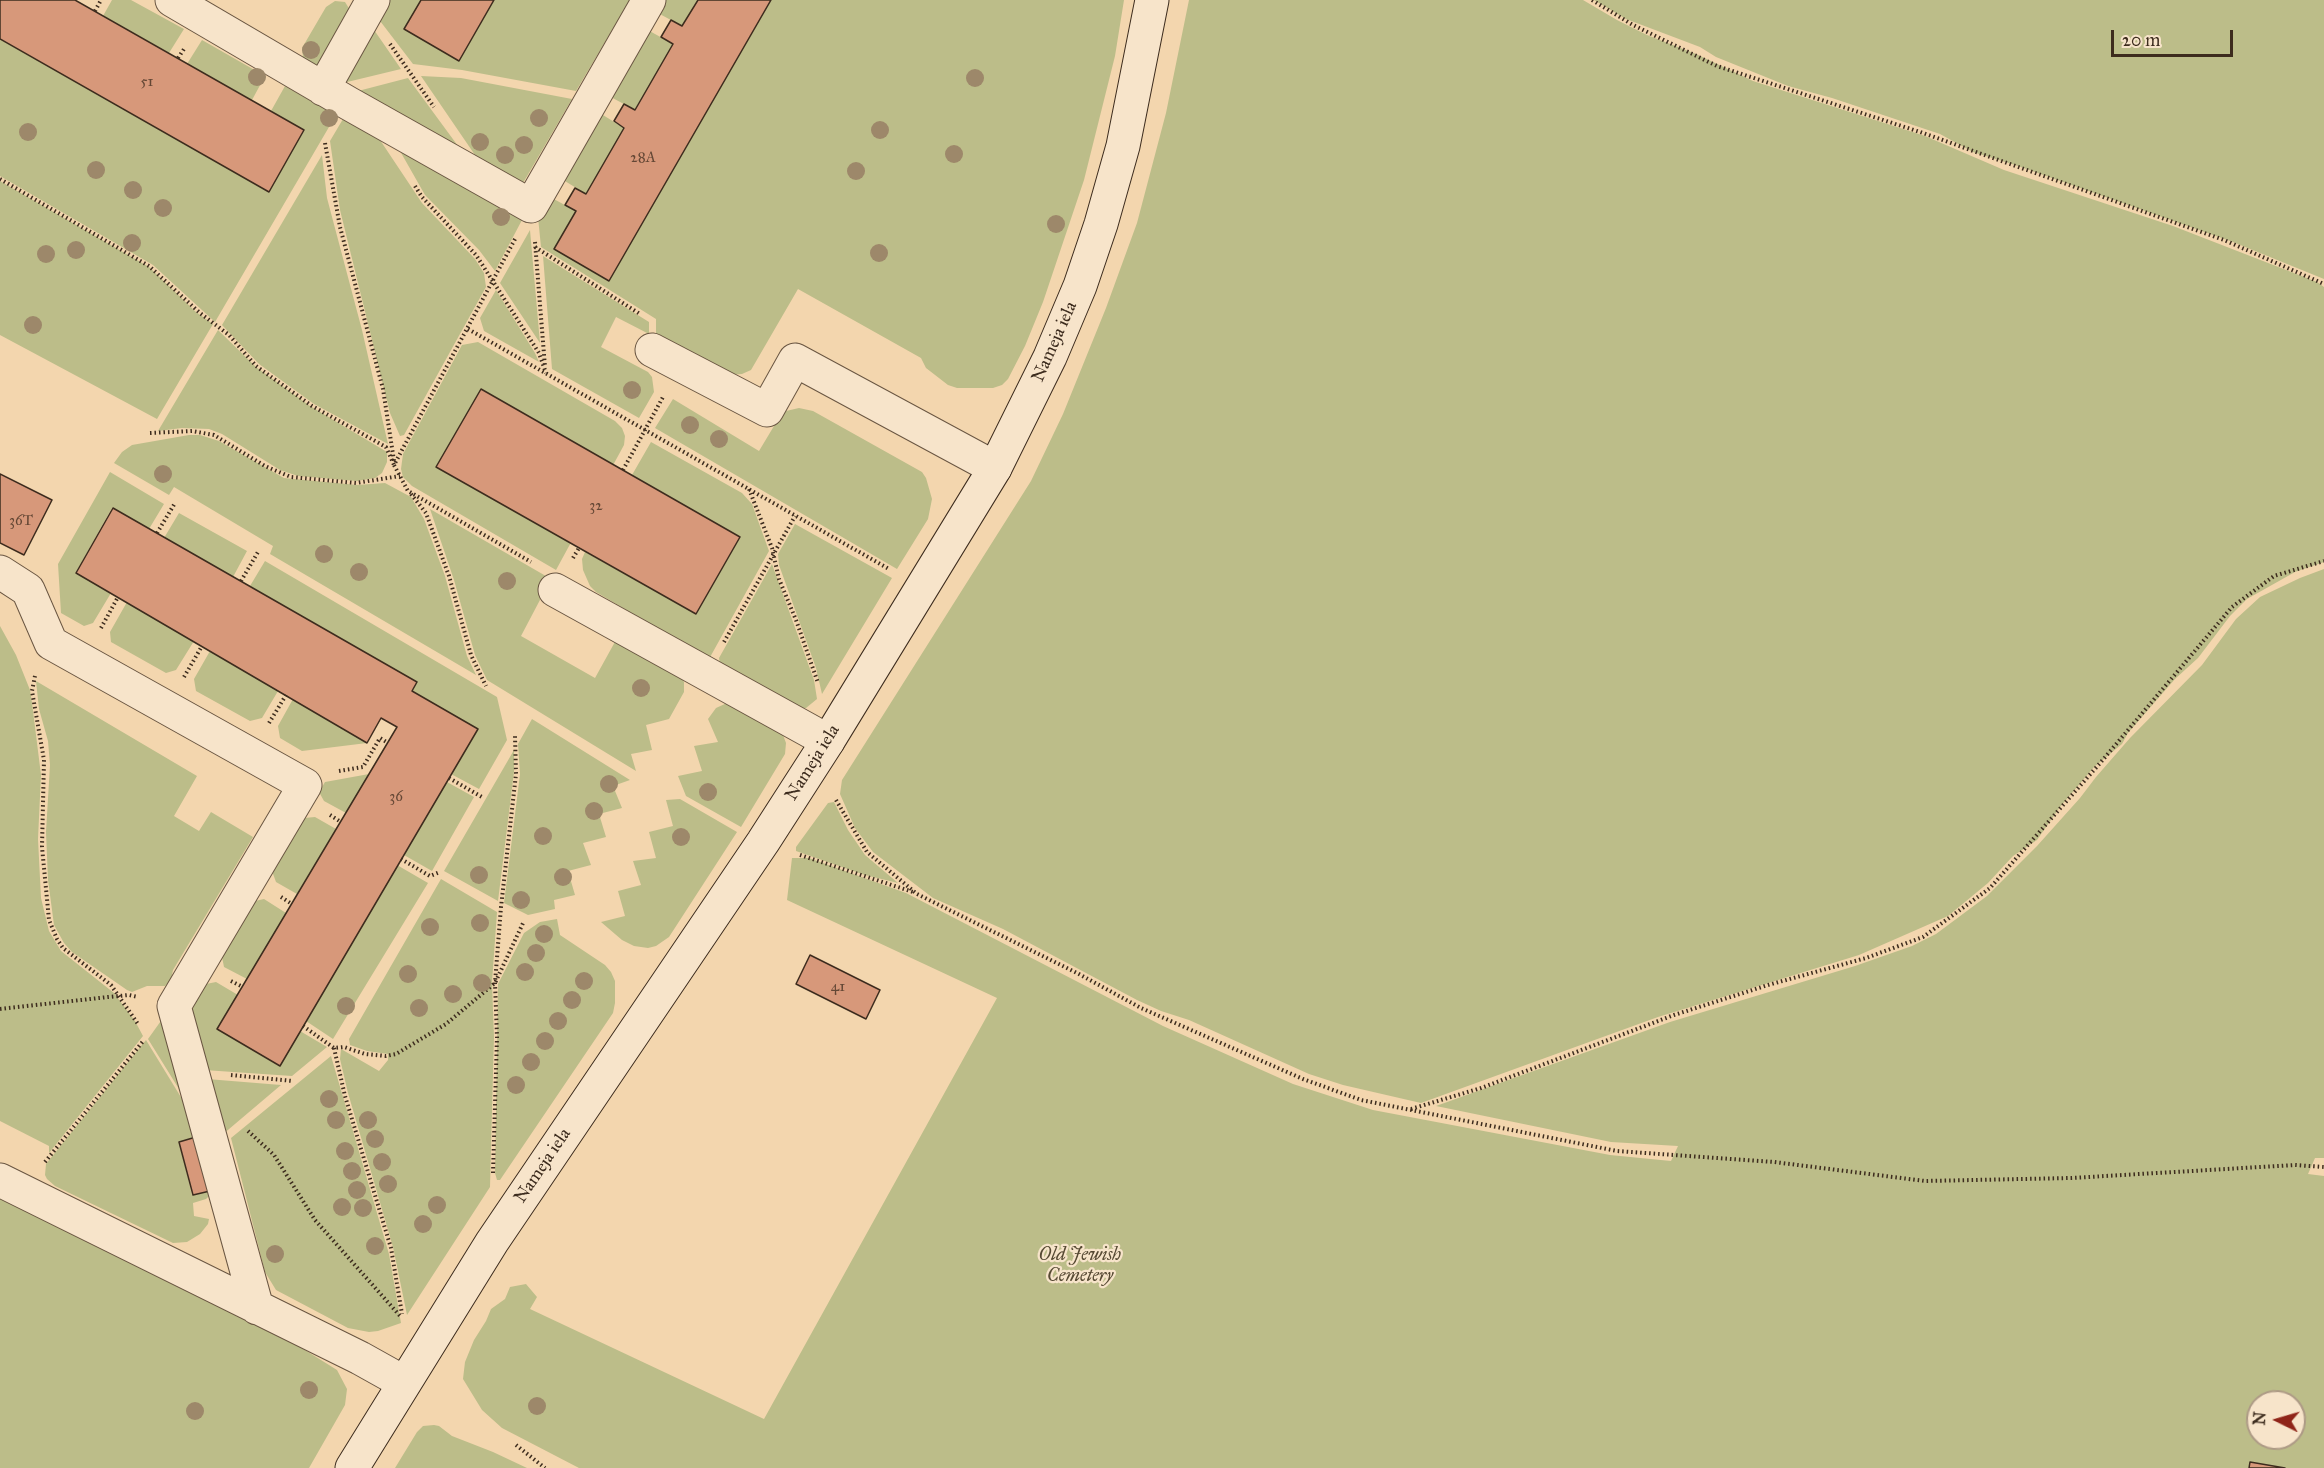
<!DOCTYPE html>
<html>
<head>
<meta charset="utf-8">
<style>
	body { margin:0 }
	#map { position:relative; width:2324px; height:1468px; overflow:hidden; background:#f3d6ae; font-family:"IM FELL Great Primer",serif }
	canvas { display:block }
	.north { position:absolute; left:2246px; top:1390px; width:60px; height:60px; box-sizing:border-box; background:#f7e4ca; border:2px solid #ad9a85; border-radius:50%; rotate:275deg; font-size:16px; font-weight:700; line-height:24px; text-align:center; color:#3d2c1e }
	.north::after { content:''; display:block; margin:auto; width:21px; height:27px; background:#8f2418; clip-path:polygon(50% 0,100% 100%,50% 72%,0 100%) }
	.scale { position:absolute; left:2111px; top:30px; width:122px; height:27px; box-sizing:border-box; border:3px solid #3d2c1e; border-top:0; padding-left:8px; font-size:18px; line-height:21px; white-space:nowrap; color:#3d2c1e; -webkit-text-stroke:4px #f7e4ca; paint-order:stroke }
</style>
</head>
<body>
<div id="map">
<canvas width="2324" height="1468"></canvas>
<div class="north">N</div>
<div class="scale">20 m</div>
</div>
<script>
const context = document.querySelector('canvas').getContext('2d');
context.lineJoin = 'round';
function fill(path, color) {
  context.fillStyle = color;
  context.fill(path, 'evenodd');
}
function shape(rows) {
  const path = new Path2D();
  for (const r of rows) {
    path.moveTo(r[0], r[1]);
    for (let i = 2; i < r.length; i += 2) path.lineTo(r[i], r[i + 1]);
  }
  return path;
}
function trace(path, color, width, dash) {
  context.strokeStyle = color;
  context.lineWidth = width;
  context.lineCap = dash ? 'butt' : 'round';
  context.setLineDash(dash || []);
  context.stroke(path);
}
function write(font, color, halo, rows, align = 'center') {
  context.font = font + ' "IM FELL Great Primer",serif';
  context.lineWidth = 4.5;
  context.setLineDash([]);
  context.textBaseline = 'middle';
  context.strokeStyle = halo;
  context.fillStyle = color;
  for (const [text, x, y, turn = 0] of rows) {
    context.save();
    context.translate(x, y);
    context.rotate((+turn || 0) * Math.PI / 180);
    context.textAlign = isNaN(turn) ? turn : align;
    if (halo) context.strokeText(text, 0, 0);
    context.fillText(text, 0, 0);
    context.restore();
  }
}
fill(shape([
	[112,0,131,0,184,29,169,53,103,16],
	[387,0,421,0,404,29,459,61,494,0,630,0,576,91,462,70,413,64,377,17],
	[663,0,698,0,682,26,656,12],
	[771,0,1124,0,1115,56,1084,180,1043,302,1025,346,1008,379,1002,385,993,388,957,388,948,385,926,368,921,358,798,289,751,370,742,374,729,375,656,338,656,319,541,247,538,217,550,197,576,211,554,249,608,281],
	[1189,0,1583,0,1617,20,1647,35,1696,54,1753,81,1925,136,2004,170,2173,226,2317,282,2324,287,2324,562,2295,572,2247,599,2230,616,2198,658,2175,679,2128,733,2122,744,2094,767,2060,807,2037,840,2013,856,1988,883,1948,916,1859,955,1658,1017,1421,1103,1343,1085,1309,1074,1189,1020,1161,1011,1137,1000,1003,929,933,898,873,852,855,828,840,794,842,780,1031,481,1063,414,1106,308,1137,223,1166,113],
	[1594,0,2324,0,2324,279,2233,242,2018,166,1973,152,1940,134,1832,98,1788,86,1716,57,1700,47,1626,19],
	[335,1,345,2,350,10,318,66,314,66,303,57,302,48,326,7],
	[372,27,401,69,343,83],
	[646,29,673,44,635,110,607,95],
	[0,39,269,192,304,130,271,111,285,86,336,115,215,322,153,265,0,176],
	[202,40,265,76,252,100,187,64],
	[421,76,461,78,572,99,523,183,477,158],
	[408,78,458,146,358,91],
	[598,112,624,128,586,194,560,178],
	[343,119,380,140,422,203,475,259,484,273,486,287,404,435,400,436,390,413,340,210,330,141],
	[400,151,522,220,495,271,479,250,425,195],
	[322,155,327,198,362,330,388,444,314,404,259,364,222,325],
	[0,181,149,267,196,312,213,324,157,419,0,335],
	[530,230,540,343,500,283],
	[543,256,649,322,649,334,616,317,601,347,648,372,652,377,654,392,639,418,552,369],
	[496,290,535,353,539,362,484,331,480,318],
	[218,330,256,367,310,406,387,452,387,462,382,473,375,478,357,481,298,476,280,470,222,434,209,429,182,428,158,431],
	[478,342,615,421,622,428,625,436,624,445,556,570,412,486,403,477,401,469,403,454,462,345],
	[673,399,759,451,780,416,786,411,799,408,813,411,922,472,926,478,932,499,928,519,897,569,655,428],
	[189,435,200,435,219,441,284,478,357,485,385,483,411,497,424,519,445,576,467,656,476,675,270,554,273,546,174,487,169,495,114,463,122,452,132,445],
	[651,442,742,493,752,504,769,551,709,659,596,592,590,586,583,570,582,559,585,552,696,614,740,537,632,475],
	[110,472,164,504,149,529,112,508,76,572,111,593,93,623,84,626,61,613,58,564],
	[430,509,551,579,521,636,595,678,616,640,677,672,684,682,684,692,669,719,646,725,652,750,631,754,636,771,487,680,475,655,454,580],
	[179,513,247,551,233,577,164,538],
	[795,524,892,578,822,694,816,668,779,565,778,554],
	[265,561,497,697,507,740,479,789,451,774,477,729,412,691,416,682,250,586],
	[772,564,814,680,817,699,806,708,798,708,720,665,719,658],
	[2324,569,2324,1158,2315,1158,2308,1174,2324,1176,2324,1468,579,1468,502,1428,482,1410,463,1379,465,1362,474,1340,486,1321,491,1309,505,1299,510,1287,526,1284,537,1297,530,1309,764,1419,997,998,787,900,792,858,809,858,906,893,1163,1026,1293,1084,1373,1110,1610,1155,1671,1161,1678,1146,1611,1142,1436,1106,1670,1022,1855,966,1912,946,1936,934,1987,896,2037,846,2080,798,2096,777,2130,738,2202,665,2236,619,2260,597,2300,578],
	[2258,1402,2294,1402,2294,1438,2258,1438],
	[127,602,194,641,176,670,166,673,111,642,110,632],
	[0,626,16,655,30,690,32,703,41,775,38,839,41,898,49,931,61,951,114,993,135,1021,143,1036,49,1153,49,1146,0,1121],
	[210,651,278,691,262,718,250,721,196,691,194,679],
	[36,681,197,776,174,816,199,831,211,812,253,837,173,970,171,980,165,986,147,986,132,992,127,990,72,952,64,943,54,925,48,880,46,832,50,765,48,741,39,709],
	[293,699,367,743,302,751,280,738,278,726],
	[727,703,782,732,786,743,785,754,741,827,686,796,678,776,702,771,694,746,718,742,708,719,716,708],
	[532,719,630,780,613,786,622,808,599,814,606,837,583,843,591,865,568,871,575,895,554,900,555,909,528,915,504,903,520,774,518,744],
	[514,750,514,772,498,901,444,871],
	[369,774,346,813,324,801,319,792,325,782],
	[447,782,474,797,432,871,404,855],
	[680,799,737,832,669,937,656,946,648,948,634,946,622,940,601,922,625,916,618,891,641,885,633,861,656,858,649,832,673,826,666,800],
	[834,802,848,830,865,855,898,883,865,875,796,851,796,847,828,803],
	[315,817,336,829,297,894,276,882,272,871,304,818],
	[397,865,428,883,333,1039,306,1021],
	[441,879,497,912,492,982,494,1037,490,1187,407,1315,393,1247,348,1093,340,1059,341,1049,379,1071,388,1060,388,1054,367,1051,350,1045,349,1039],
	[264,899,286,913,247,979,224,967,222,957,255,901],
	[557,919,560,935,605,965,611,972,615,981,615,1003,613,1013,500,1180,497,1180,495,1173,498,984,524,933,540,922],
	[216,982,238,995,217,1029,279,1066,300,1031,327,1047,292,1076,204,1070,192,1011,195,1002,206,984],
	[163,1018,187,1102,148,1039],
	[146,1040,190,1112,196,1137,179,1142,192,1195,210,1191,209,1196,206,1199,193,1203,194,1216,209,1219,208,1224,200,1234,187,1242,173,1243,55,1186,47,1179,45,1175,46,1164,50,1159],
	[331,1056,389,1254,401,1323,378,1331,369,1332,348,1328,276,1290,265,1272,231,1138],
	[207,1079,281,1085,222,1135],
	[0,1197,284,1337,337,1370,347,1389,345,1405,309,1468,0,1468],
	[434,1425,439,1426,452,1436,493,1452,527,1468,395,1468,417,1432,423,1426]
]), '#bcbd89');
const building = shape([
	[0,0,75,0,304,130,269,192,0,39,0,0],
	[421,0,494,0,459,61,404,29,421,0],
	[698,0,771,0,609,281,554,249,576,211,565,205,575,188,586,194,624,128,614,121,624,104,635,110,673,44,661,37,671,20,682,26,698,0],
	[481,389,740,537,696,614,436,467,481,389],
	[0,474,52,500,24,555,0,543,0,474],
	[113,508,417,682,412,691,478,729,280,1066,217,1029,397,727,381,718,367,743,76,573,113,508],
	[810,955,880,990,866,1019,796,984,810,955],
	[196,1137,210,1191,193,1195,179,1142,196,1137],
	[2250,1462,2285,1468,2249,1468,2250,1462]
]);
fill(building, '#d7987a');
trace(building, '#3d2c1e', 1.5);
const street = shape([
	[172,0,348,103,531,206,649,0],
	[323,89,373,0],
	[652,350,767,410,795,360,995,468],
	[0,572,28,590,51,643,305,785,174,1006,257,1308],
	[555,590,828,741],
	[0,1180,360,1358,403,1382]
]);
const secondary = shape([
	[352,1468,492,1242,763,842,828,741,995,468,1050,357,1080,286,1101,224,1123,146,1152,0]
]);
trace(street, '#6a5642', 35);
trace(secondary, '#3d2c1e', 35);
trace(shape([
	[1592,0,1633,25,1717,66,1920,132,2224,240,2324,284],
	[95,11,101,0],
	[390,44,434,107],
	[178,58,184,49],
	[325,143,340,227,383,389,394,461],
	[0,179,149,266,200,313,229,335,256,366,312,406,386,447,394,465],
	[415,186,422,197,476,255,539,353,546,373],
	[515,239,394,465,408,491,531,562],
	[535,242,545,367],
	[535,247,640,314],
	[468,329,889,569],
	[150,433,192,431,214,435,265,466,291,477,356,483,400,476],
	[623,470,663,397],
	[749,489,772,548,779,579,796,620,818,683],
	[411,494,426,513,449,576,471,655,486,686],
	[157,533,175,503],
	[573,558,579,548],
	[241,581,258,552],
	[101,628,118,597],
	[724,642,795,516],
	[35,676,32,691,44,760,42,847,49,920,57,939,63,948,111,985,138,1024],
	[184,677,202,646],
	[269,723,286,695],
	[339,771,363,767,380,738,388,743],
	[449,778,482,797],
	[836,800,867,852,917,894,1077,973,1141,1008,1303,1079,1361,1100,1617,1151,1774,1162,1925,1181,2071,1178,2295,1165,2324,1167],
	[330,815,341,822],
	[800,855,913,892],
	[401,859,430,876,440,872],
	[281,897,292,904],
	[231,981,243,987],
	[0,1009,108,997,129,995,138,997],
	[303,1026,334,1048,344,1047,365,1054,386,1056,396,1054,446,1024,495,983,524,921],
	[334,1048,345,1096,391,1248,402,1314],
	[231,1075,293,1081],
	[1411,1109,1481,1088,1674,1015,1768,985,1866,958,1923,937,1990,888,2101,762,2232,607,2274,576,2324,561],
	[248,1131,274,1155,315,1220,401,1317],
	[45,1162,144,1040],
	[493,1173,497,1037,495,983,501,907,516,774,515,736],
	[516,1445,545,1468]
]), '#3d2c1e', 4, [1.5, 3]);
trace(street, '#f7e4ca', 33);
trace(secondary, '#f7e4ca', 33);
context.fillStyle = '#9d886a';
for (const [x, y] of [
	[311,50],
	[257,77],
	[975,78],
	[329,118],
	[539,118],
	[880,130],
	[28,132],
	[480,142],
	[524,145],
	[954,154],
	[505,155],
	[96,170],
	[856,171],
	[133,190],
	[163,208],
	[501,217],
	[1056,224],
	[132,243],
	[76,250],
	[879,253],
	[46,254],
	[33,325],
	[632,390],
	[690,425],
	[719,439],
	[163,474],
	[324,554],
	[359,572],
	[507,581],
	[641,688],
	[609,784],
	[708,792],
	[594,811],
	[543,836],
	[681,837],
	[479,875],
	[563,877],
	[521,900],
	[480,923],
	[430,927],
	[544,934],
	[536,953],
	[525,972],
	[408,974],
	[584,981],
	[482,983],
	[453,994],
	[572,1000],
	[346,1006],
	[419,1008],
	[558,1021],
	[545,1041],
	[531,1062],
	[516,1085],
	[329,1099],
	[336,1120],
	[368,1120],
	[375,1139],
	[345,1151],
	[382,1162],
	[352,1171],
	[388,1184],
	[357,1190],
	[437,1205],
	[342,1207],
	[363,1208],
	[423,1224],
	[375,1246],
	[275,1254],
	[309,1390],
	[537,1406],
	[195,1411]
]) {
  context.beginPath();
  context.arc(x, y, 9, 0, 2 * Math.PI);
  context.fill();
}
write('15px', '#644735', null, [
	["51",147,82],
	["28A",643,158],
	["32",596,506],
	["36T",21,521],
	["36",396,797],
	["41",838,987]
]);
write('18px', '#3d2c1e', '#f7e4ca', [
	["Nameja iela",1055,342,-66],
	["Nameja iela",813,763,-58],
	["Nameja iela",543,1166,-56]
]);
write('italic 18px', '#564933', '#f7e4ca', [
	["Old Jewish",1080,1256],
	["Cemetery",1080,1277]
]);
</script>
</body>
</html>
